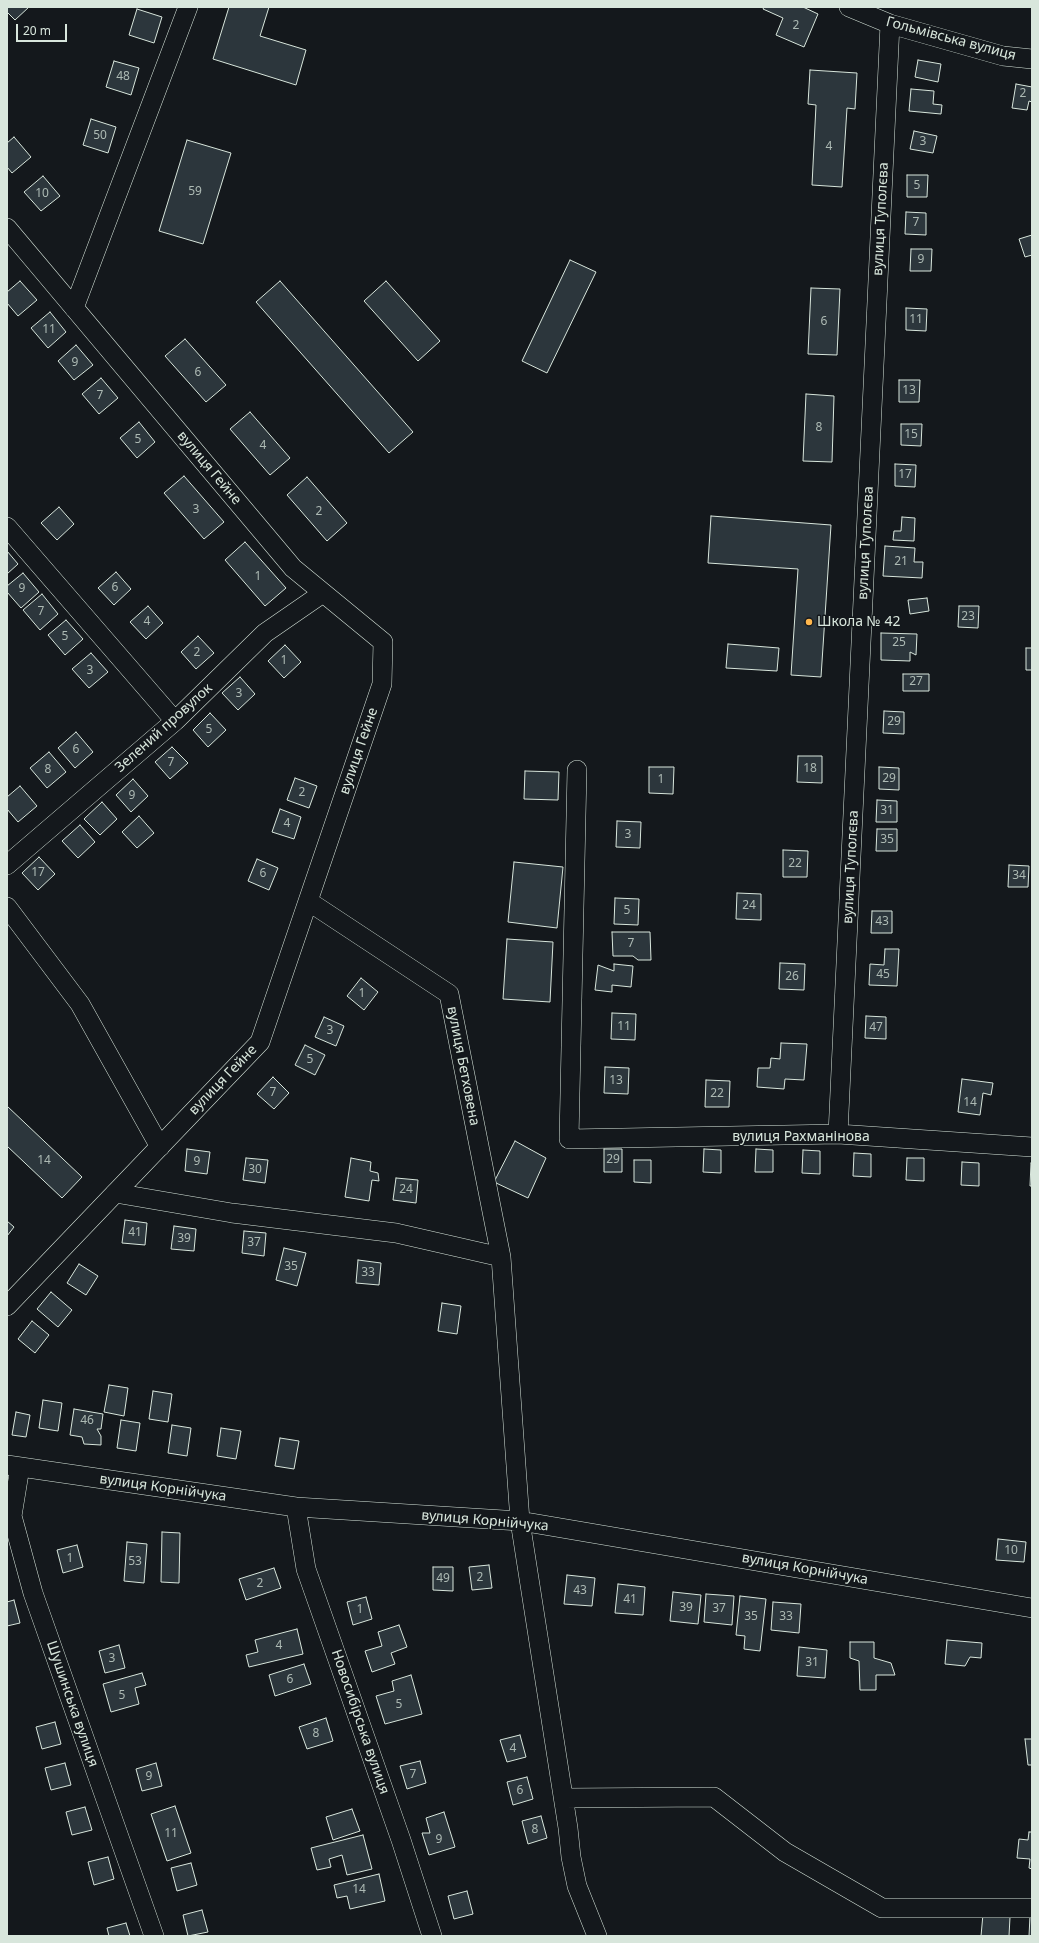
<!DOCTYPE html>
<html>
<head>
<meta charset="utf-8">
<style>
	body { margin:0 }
	#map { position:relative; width:1039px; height:1943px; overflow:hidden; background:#14181c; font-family:"Noto Sans",sans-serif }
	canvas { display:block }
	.frame { position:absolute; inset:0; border:8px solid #d8e6dc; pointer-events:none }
	.scale { position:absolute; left:16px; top:24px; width:51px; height:18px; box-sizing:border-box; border:2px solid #d8e6dc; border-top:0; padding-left:5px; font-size:12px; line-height:14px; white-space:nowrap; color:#d8e6dc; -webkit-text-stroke:3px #14181c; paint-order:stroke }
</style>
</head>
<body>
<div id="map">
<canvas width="1039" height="1943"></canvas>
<div class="frame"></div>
<div class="scale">20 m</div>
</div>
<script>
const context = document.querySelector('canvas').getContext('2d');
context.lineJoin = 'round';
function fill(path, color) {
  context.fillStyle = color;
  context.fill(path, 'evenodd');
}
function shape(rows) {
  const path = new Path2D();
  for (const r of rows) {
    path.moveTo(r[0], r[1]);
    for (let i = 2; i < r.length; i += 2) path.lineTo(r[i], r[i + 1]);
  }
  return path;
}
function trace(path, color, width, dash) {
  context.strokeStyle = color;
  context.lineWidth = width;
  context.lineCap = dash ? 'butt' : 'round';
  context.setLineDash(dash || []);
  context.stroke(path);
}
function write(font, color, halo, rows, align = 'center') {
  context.font = font + ' "Noto Sans",sans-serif';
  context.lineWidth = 3;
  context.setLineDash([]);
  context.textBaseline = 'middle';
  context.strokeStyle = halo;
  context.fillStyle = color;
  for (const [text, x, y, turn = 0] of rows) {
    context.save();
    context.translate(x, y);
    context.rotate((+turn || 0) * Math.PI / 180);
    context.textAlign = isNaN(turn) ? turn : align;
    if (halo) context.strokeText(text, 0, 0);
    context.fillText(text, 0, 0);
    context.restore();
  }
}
const building = shape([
	[7,7,29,7,15,20,7,12,7,7],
	[229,7,269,7,260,36,306,50,296,85,213,59,229,7],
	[764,7,803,7,818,14,804,47,776,35,783,18,763,9,764,7],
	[137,9,162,17,154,43,129,35,137,9],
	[918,60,941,64,938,82,915,77,918,60],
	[114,61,139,68,131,95,106,87,114,61],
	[810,70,857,73,855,109,847,108,842,187,812,185,816,105,808,104,810,70],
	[1016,84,1032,87,1032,102,1029,101,1027,110,1012,108,1016,84],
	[911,89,934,91,933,104,942,105,941,114,909,111,911,89],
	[91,119,116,127,108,153,83,145,91,119],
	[914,131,937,136,933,153,910,149,914,131],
	[14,137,31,157,12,173,7,167,7,143,14,137],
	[187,140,231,153,203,244,159,231,187,140],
	[907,175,928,175,927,197,907,197,907,175],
	[43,176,60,196,41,211,24,192,43,176],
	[906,212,926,213,926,235,905,234,906,212],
	[1032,235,1032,255,1025,257,1019,239,1032,235],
	[911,249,932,249,931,271,910,271,911,249],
	[570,260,596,272,547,373,522,361,570,260],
	[20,281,37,300,18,316,7,303,7,292,20,281],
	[280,281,413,432,389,453,256,302,280,281],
	[386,281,440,341,418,361,364,301,386,281],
	[811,288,840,289,837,355,808,354,811,288],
	[906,308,927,309,926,331,906,330,906,308],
	[50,312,66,332,48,348,31,328,50,312],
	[185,339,226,385,206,402,165,356,185,339],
	[76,345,93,365,74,380,58,361,76,345],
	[101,378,118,398,99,414,82,394,101,378],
	[899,380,920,380,919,402,899,402,899,380],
	[806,394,834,396,832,462,803,461,806,394],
	[250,412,290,458,270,475,230,429,250,412],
	[139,422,155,442,137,458,120,438,139,422],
	[901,424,922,424,921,446,901,445,901,424],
	[895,464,916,465,915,487,895,486,895,464],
	[184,476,224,522,204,539,164,493,184,476],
	[307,477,347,523,327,541,287,495,307,477],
	[59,507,74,524,57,540,41,523,59,507],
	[711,516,831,525,821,677,791,675,798,569,708,563,711,516],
	[902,517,915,518,914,541,893,540,894,531,901,531,902,517],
	[245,542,286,588,265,606,225,560,245,542],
	[885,546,915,548,914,562,923,562,922,578,883,576,885,546],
	[7,551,18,564,7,574,7,551],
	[116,572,131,589,114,605,98,588,116,572],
	[23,573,39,592,21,608,7,592,7,586,23,573],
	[42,594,58,614,40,630,23,610,42,594],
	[927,598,929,611,910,614,908,600,927,598],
	[148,606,163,623,146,639,130,622,148,606],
	[959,606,979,606,978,628,958,627,959,606],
	[66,620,83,639,65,655,48,635,66,620],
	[881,633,917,634,916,655,910,652,910,661,881,660,881,633],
	[198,636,214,653,196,669,181,652,198,636],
	[728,644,779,648,777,671,726,668,728,644],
	[285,645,301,662,284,678,268,661,285,645],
	[1026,648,1032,648,1032,670,1026,670,1026,648],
	[91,653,108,672,89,688,72,669,91,653],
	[903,674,929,674,929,691,903,691,903,674],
	[240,677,255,694,238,710,222,693,240,677],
	[884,711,904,712,904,734,883,733,884,711],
	[210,713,226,730,208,747,193,730,210,713],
	[76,732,93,752,75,768,58,748,76,732],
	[172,747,188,763,170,779,155,762,172,747],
	[49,752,66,772,47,788,30,768,49,752],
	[798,756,822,756,822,783,797,782,798,756],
	[649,767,674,767,673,794,649,793,649,767],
	[879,767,899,768,899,790,879,789,879,767],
	[525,771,559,772,558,800,524,799,525,771],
	[295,778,317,786,309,808,287,800,295,778],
	[133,779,148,796,131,812,116,795,133,779],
	[20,786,37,806,18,822,7,809,7,797,20,786],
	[877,800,897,801,897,822,876,822,877,800],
	[102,802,117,819,100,835,84,819,102,802],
	[280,809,301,817,294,839,272,832,280,809],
	[139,816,154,833,137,848,122,832,139,816],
	[617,821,641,822,640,848,616,847,617,821],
	[80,825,95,842,78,858,62,841,80,825],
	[877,829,897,829,897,851,876,851,877,829],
	[783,850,808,851,807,877,783,877,783,850],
	[39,857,55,874,38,890,22,873,39,857],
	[257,859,278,868,269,890,248,881,257,859],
	[514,862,563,867,557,928,508,922,514,862],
	[1009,865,1029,866,1028,887,1008,887,1009,865],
	[737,893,761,894,761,920,736,919,737,893],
	[615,898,639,899,638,925,614,924,615,898],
	[872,911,892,911,892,933,871,933,872,911],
	[612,932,650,932,651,960,638,960,633,956,613,956,612,932],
	[507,939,553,942,550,1002,503,999,507,939],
	[885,949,899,949,897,986,869,985,870,964,884,965,885,949],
	[780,963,805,964,804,990,779,989,780,963],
	[614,964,633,966,631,987,612,985,612,992,595,990,598,965,614,971,614,964],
	[361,978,378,992,364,1010,347,996,361,978],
	[612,1013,636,1014,635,1040,611,1039,612,1013],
	[866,1016,886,1017,886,1039,865,1038,866,1016],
	[324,1017,344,1026,336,1046,315,1037,324,1017],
	[781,1043,807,1044,804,1080,785,1079,784,1089,757,1087,758,1068,770,1068,771,1058,780,1059,781,1043],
	[305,1045,325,1055,315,1075,295,1065,305,1045],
	[605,1067,629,1068,628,1094,604,1093,605,1067],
	[273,1077,289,1093,274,1109,257,1094,273,1077],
	[962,1079,993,1083,991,1095,983,1093,980,1115,958,1112,962,1079],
	[706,1080,730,1081,729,1107,705,1107,706,1080],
	[7,1106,82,1177,62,1198,7,1146,7,1106],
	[515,1141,546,1158,528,1198,494,1182,515,1141],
	[187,1149,210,1152,207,1174,185,1171,187,1149],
	[604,1149,622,1149,622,1172,604,1172,604,1149],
	[704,1149,721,1150,721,1173,703,1172,704,1149],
	[756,1149,773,1150,773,1172,755,1172,756,1149],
	[803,1150,820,1151,820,1174,802,1173,803,1150],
	[854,1153,871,1154,871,1177,853,1176,854,1153],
	[246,1158,268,1160,265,1183,243,1180,246,1158],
	[351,1158,371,1162,370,1171,378,1173,379,1181,372,1180,369,1201,345,1197,351,1158],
	[907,1158,924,1158,924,1181,906,1180,907,1158],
	[634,1160,651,1160,651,1183,634,1182,634,1160],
	[962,1162,979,1163,979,1186,961,1185,962,1162],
	[1031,1163,1032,1163,1032,1186,1030,1186,1031,1163],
	[396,1178,418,1180,416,1203,393,1200,396,1178],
	[125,1220,147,1223,145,1245,122,1243,125,1220],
	[7,1221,14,1227,7,1236,7,1221],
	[174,1226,196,1229,194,1251,171,1249,174,1226],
	[244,1231,266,1233,264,1256,242,1253,244,1231],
	[284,1248,306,1253,297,1286,276,1280,284,1248],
	[358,1260,381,1263,379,1285,356,1283,358,1260],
	[79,1264,98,1276,86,1295,67,1283,79,1264],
	[51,1292,72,1310,58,1327,37,1309,51,1292],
	[442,1303,461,1306,457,1334,438,1331,442,1303],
	[32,1321,49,1335,35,1353,18,1339,32,1321],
	[109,1385,128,1388,124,1416,104,1412,109,1385],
	[153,1391,172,1394,168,1422,149,1419,153,1391],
	[43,1400,62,1403,58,1431,39,1428,43,1400],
	[74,1409,103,1414,101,1429,97,1429,101,1436,101,1445,84,1444,82,1437,70,1435,74,1409],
	[16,1412,30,1415,26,1437,12,1435,16,1412],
	[121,1420,140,1423,136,1451,117,1448,121,1420],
	[172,1425,191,1428,187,1456,168,1453,172,1425],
	[221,1428,241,1431,236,1459,217,1456,221,1428],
	[280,1438,299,1441,294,1469,275,1466,280,1438],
	[162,1532,180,1533,179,1583,161,1582,162,1532],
	[998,1539,1026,1542,1024,1562,996,1560,998,1539],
	[127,1542,147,1544,144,1583,124,1581,127,1542],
	[77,1545,83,1567,63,1573,57,1550,77,1545],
	[489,1565,492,1588,472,1590,469,1567,489,1565],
	[433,1567,453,1567,453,1591,433,1590,433,1567],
	[274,1568,281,1588,246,1600,239,1579,274,1568],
	[567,1575,595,1578,592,1606,564,1604,567,1575],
	[618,1584,645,1587,643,1615,615,1613,618,1584],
	[673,1592,701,1595,698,1624,670,1621,673,1592],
	[706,1594,734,1596,732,1625,704,1622,706,1594],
	[740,1596,766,1599,760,1651,744,1649,745,1636,736,1635,740,1596],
	[366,1597,372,1619,353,1625,347,1602,366,1597],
	[14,1600,20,1623,7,1626,7,1602,14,1600],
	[773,1602,801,1604,799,1633,771,1630,773,1602],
	[399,1625,407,1647,391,1653,395,1664,372,1672,365,1651,382,1646,378,1632,399,1625],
	[297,1629,303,1654,249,1667,246,1655,258,1652,255,1640,297,1629],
	[947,1640,982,1643,981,1658,970,1657,965,1666,945,1664,947,1640],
	[850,1642,874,1642,874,1658,891,1663,895,1675,876,1675,876,1690,860,1690,859,1661,850,1658,850,1642],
	[119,1645,125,1668,105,1673,99,1651,119,1645],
	[799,1647,827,1650,825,1678,797,1676,799,1647],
	[304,1664,311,1684,275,1696,269,1675,304,1664],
	[142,1673,146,1685,135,1688,139,1704,111,1712,103,1684,142,1673],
	[411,1675,422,1714,385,1724,376,1696,394,1691,392,1681,411,1675],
	[326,1718,333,1741,307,1749,299,1727,326,1718],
	[55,1722,61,1744,42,1749,36,1727,55,1722],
	[520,1735,526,1757,507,1762,500,1740,520,1735],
	[1025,1739,1032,1739,1032,1765,1028,1765,1025,1739],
	[420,1761,426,1783,407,1789,400,1766,420,1761],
	[65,1763,71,1785,51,1790,45,1768,65,1763],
	[156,1763,162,1786,142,1791,136,1769,156,1763],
	[527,1777,533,1799,513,1805,507,1782,527,1777],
	[175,1806,191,1853,167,1861,151,1814,175,1806],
	[85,1807,92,1830,72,1835,66,1812,85,1807],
	[352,1809,360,1831,333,1840,326,1817,352,1809],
	[444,1812,455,1847,429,1855,422,1833,430,1833,426,1818,444,1812],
	[541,1816,547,1838,528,1844,522,1821,541,1816],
	[1029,1832,1032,1832,1032,1869,1029,1868,1030,1859,1017,1858,1019,1839,1028,1840,1029,1832],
	[363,1835,372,1869,347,1875,342,1855,329,1859,331,1867,317,1870,311,1848,363,1835],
	[108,1857,114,1879,94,1885,88,1862,108,1857],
	[191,1863,197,1885,177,1891,171,1868,191,1863],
	[379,1874,385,1901,350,1909,347,1896,337,1898,334,1885,379,1874],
	[467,1891,473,1914,454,1919,448,1896,467,1891],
	[202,1910,208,1932,188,1936,183,1915,202,1910],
	[983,1914,1010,1917,1009,1936,981,1936,983,1914],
	[1030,1916,1032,1917,1032,1936,1029,1936,1030,1916],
	[126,1923,130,1936,109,1936,107,1928,126,1923]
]);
fill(building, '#2c363c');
trace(building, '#d8e6dc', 1);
const minor = shape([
	[849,7,890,24,1003,56,1032,59],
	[7,228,293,568,383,642,382,684,260,1042,7,1306],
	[74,308,188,7],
	[7,527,175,721],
	[577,770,569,1139,838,1134,1032,1147],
	[7,865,175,721,265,633,323,593],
	[308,901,449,994,501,1257,520,1521,568,1828,571,1857,577,1886,597,1936],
	[7,907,80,1004,160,1147],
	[838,1134,890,24],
	[115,1193,232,1213,396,1233,501,1257],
	[7,1465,296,1507,520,1521,1032,1608],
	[20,1467,12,1516,33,1593,154,1936],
	[296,1507,306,1569,401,1840,432,1936],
	[564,1798,714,1797,785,1852,882,1908,1032,1908]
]);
trace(minor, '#d8e6dc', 20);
trace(minor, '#14181c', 19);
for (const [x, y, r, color] of [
	[809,622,4,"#ffb74d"]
]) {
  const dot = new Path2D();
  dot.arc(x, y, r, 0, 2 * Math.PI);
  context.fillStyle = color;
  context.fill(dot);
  trace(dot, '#14181c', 1.5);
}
write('12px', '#adbab4', null, [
	["2",796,26],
	["48",123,77],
	["2",1023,94],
	["50",100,136],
	["3",923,142],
	["4",829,147],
	["5",917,186],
	["59",195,192],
	["10",42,194],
	["7",916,223],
	["9",921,260],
	["11",916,320],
	["6",824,322],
	["11",49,330],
	["9",75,363],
	["6",198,373],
	["13",909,391],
	["7",100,396],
	["8",819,428],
	["15",911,435],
	["5",138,440],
	["4",263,446],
	["17",905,475],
	["3",196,510],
	["2",319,512],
	["21",901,562],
	["1",258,577],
	["6",115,588],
	["9",22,589],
	["7",41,612],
	["23",968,617],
	["4",147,622],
	["5",65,637],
	["25",899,643],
	["2",197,653],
	["1",284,661],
	["3",90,671],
	["27",916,682],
	["3",239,694],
	["29",894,722],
	["5",209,730],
	["6",76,750],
	["7",171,763],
	["18",810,769],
	["8",48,770],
	["29",889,779],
	["1",661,780],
	["2",302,793],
	["9",132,796],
	["31",887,811],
	["4",287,824],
	["3",628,835],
	["35",887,840],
	["22",795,864],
	["17",38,873],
	["6",263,874],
	["34",1019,876],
	["24",749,906],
	["5",627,911],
	["43",882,922],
	["7",631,944],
	["45",883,975],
	["26",792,977],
	["1",362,994],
	["11",624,1027],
	["47",876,1028],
	["3",330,1031],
	["5",310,1060],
	["13",616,1081],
	["7",273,1093],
	["22",717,1094],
	["14",970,1103],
	["29",613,1160],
	["14",44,1161],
	["9",197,1162],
	["30",255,1170],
	["24",406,1190],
	["41",135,1233],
	["39",184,1239],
	["37",254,1243],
	["35",291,1267],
	["33",368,1273],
	["46",87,1421],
	["10",1011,1551],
	["1",70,1559],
	["53",135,1562],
	["2",480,1578],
	["49",443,1579],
	["2",260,1584],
	["43",580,1591],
	["41",630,1600],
	["39",686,1608],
	["37",719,1609],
	["1",360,1610],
	["35",751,1617],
	["33",786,1617],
	["4",279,1646],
	["3",112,1659],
	["31",812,1663],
	["6",290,1680],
	["5",122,1696],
	["5",399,1705],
	["8",316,1734],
	["4",513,1749],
	["7",413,1775],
	["9",149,1777],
	["6",520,1791],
	["8",535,1830],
	["11",171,1834],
	["9",439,1840],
	["14",359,1890]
]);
write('14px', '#d8e6dc', '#14181c', [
	["Гольмівська вулиця",951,39,15],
	["вулиця Туполєва",881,219,-87],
	["вулиця Гейне",209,468,50],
	["вулиця Туполєва",866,543,-87],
	["Зелений провулок",164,728,-42],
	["вулиця Гейне",359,751,-71],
	["вулиця Туполєва",851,867,-87],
	["вулиця Бетховена",463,1066,79],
	["вулиця Гейне",223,1080,-46],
	["вулиця Рахманінова",801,1137],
	["вулиця Корнійчука",163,1488,8],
	["вулиця Корнійчука",485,1521,5],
	["вулиця Корнійчука",805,1569,10],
	["Шушинська вулиця",72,1704,71],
	["Новосибірська вулиця",360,1722,71]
]);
write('14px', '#d8e6dc', '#14181c', [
	["Школа № 42",817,622]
], 'left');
</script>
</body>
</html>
